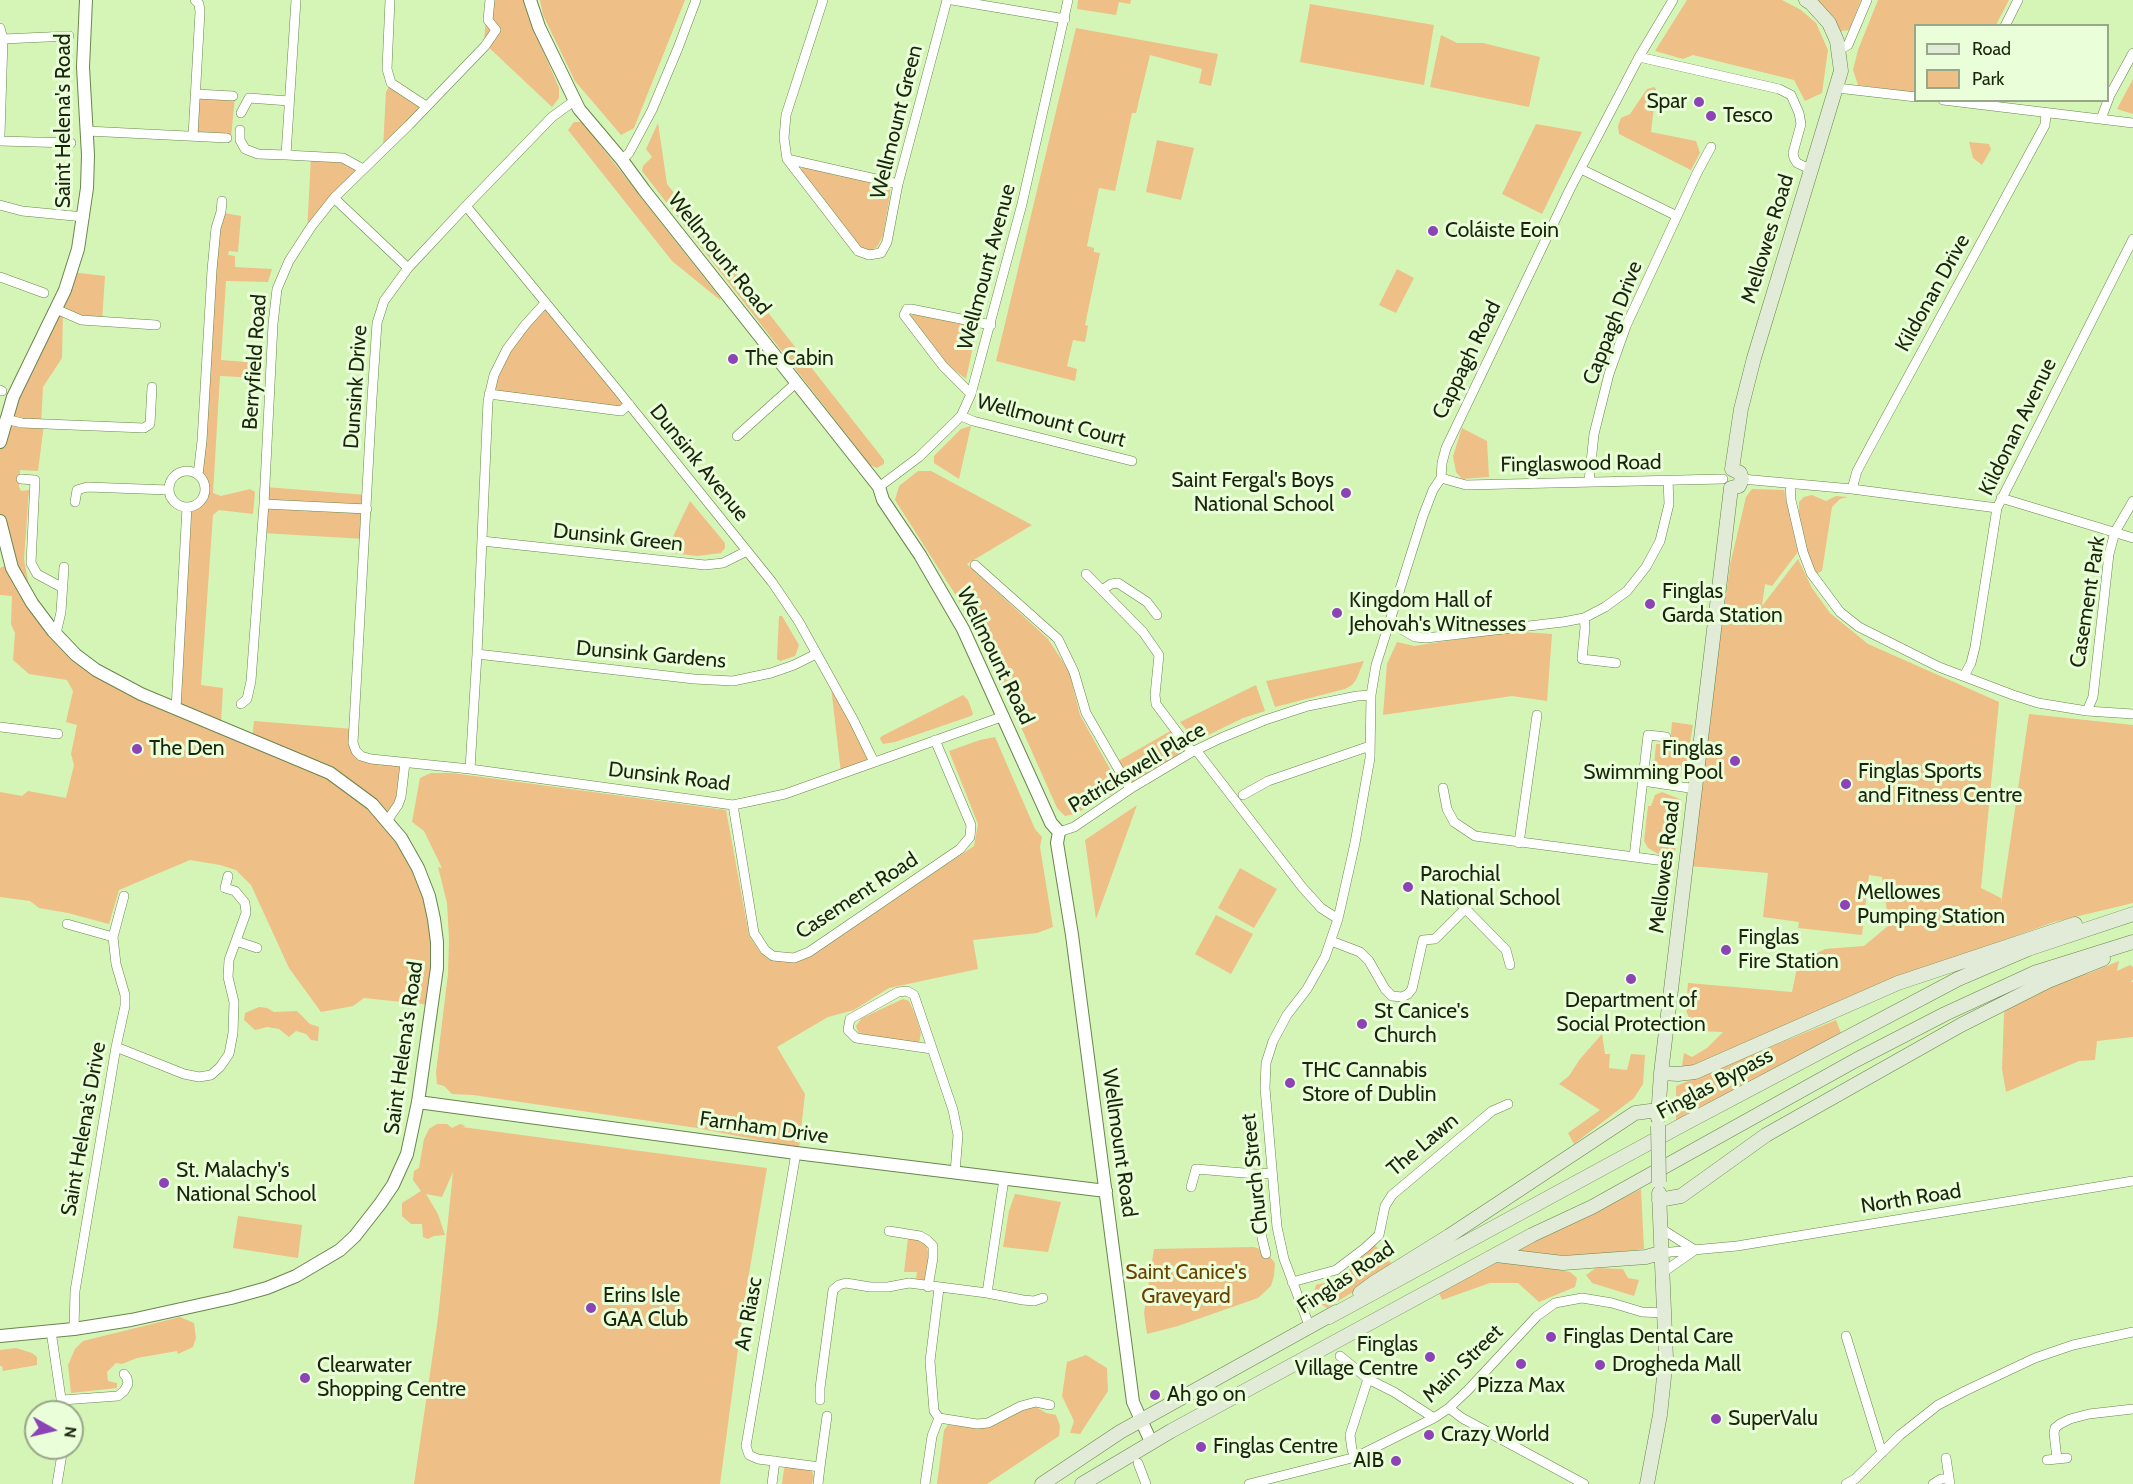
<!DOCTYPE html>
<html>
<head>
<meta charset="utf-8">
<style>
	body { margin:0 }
	#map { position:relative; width:2133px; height:1484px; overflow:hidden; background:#d5f5b7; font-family:Cabin,sans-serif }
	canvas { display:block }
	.legend { position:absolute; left:1914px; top:24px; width:195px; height:78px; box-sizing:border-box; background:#eafed9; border:2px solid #97a788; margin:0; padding:8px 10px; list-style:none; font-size:18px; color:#1a250e }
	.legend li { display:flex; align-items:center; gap:12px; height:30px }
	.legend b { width:30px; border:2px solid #97a788 }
	.north { position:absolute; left:24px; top:1400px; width:60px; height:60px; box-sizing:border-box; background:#eafed9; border:2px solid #97a788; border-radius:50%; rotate:98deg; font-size:16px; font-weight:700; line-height:24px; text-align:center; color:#1a250e }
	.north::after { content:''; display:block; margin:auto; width:21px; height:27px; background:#8b43b6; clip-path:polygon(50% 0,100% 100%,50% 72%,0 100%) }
</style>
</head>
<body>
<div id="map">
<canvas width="2133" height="1484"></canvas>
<ul class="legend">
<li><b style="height:8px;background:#e1ebd7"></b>Road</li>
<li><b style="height:16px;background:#eebf87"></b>Park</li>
</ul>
<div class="north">N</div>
</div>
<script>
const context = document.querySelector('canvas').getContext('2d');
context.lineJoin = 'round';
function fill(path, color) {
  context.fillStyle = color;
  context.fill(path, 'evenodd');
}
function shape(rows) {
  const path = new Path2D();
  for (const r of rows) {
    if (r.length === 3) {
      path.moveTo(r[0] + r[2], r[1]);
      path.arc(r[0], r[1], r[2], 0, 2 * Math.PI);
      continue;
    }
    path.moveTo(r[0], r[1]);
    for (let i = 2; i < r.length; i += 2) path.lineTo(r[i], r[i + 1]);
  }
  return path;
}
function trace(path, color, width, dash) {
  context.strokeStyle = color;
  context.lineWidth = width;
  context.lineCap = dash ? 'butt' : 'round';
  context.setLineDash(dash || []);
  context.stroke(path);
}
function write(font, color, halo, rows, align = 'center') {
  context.font = font + ' Cabin,sans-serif';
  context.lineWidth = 6;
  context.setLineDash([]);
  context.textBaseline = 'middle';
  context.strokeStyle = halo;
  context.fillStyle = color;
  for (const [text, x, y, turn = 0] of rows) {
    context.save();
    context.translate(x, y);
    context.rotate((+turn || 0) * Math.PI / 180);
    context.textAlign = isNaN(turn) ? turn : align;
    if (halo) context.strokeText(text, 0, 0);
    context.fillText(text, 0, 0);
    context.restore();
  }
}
fill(shape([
	[487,0,524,0,541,46,559,88,559,98,552,107,484,43],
	[540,0,685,0,634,128,621,135,575,81,543,15],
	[1078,0,1131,0,1130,4,1119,2,1116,15,1077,9],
	[1687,0,1782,0,1801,10,1816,23,1828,50,1822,93,1805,101,1794,80,1693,55,1683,59,1655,51],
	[1807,0,1861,0,1849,30,1842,31,1836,38],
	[1878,0,2009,0,1996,25,1916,26,1915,93,1858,85,1853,70,1858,50],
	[1310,4,1434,25,1424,85,1300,62],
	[1076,28,1218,54,1211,86,1199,83,1202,69,1150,55,1136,113,1132,113,1115,191,1099,188,1087,246,1094,248,1094,252,1100,253,1085,325,1088,326,1085,342,1073,340,1067,366,1077,369,1075,381,996,361],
	[1441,35,1457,43,1483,43,1540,57,1529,107,1430,87],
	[2133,79,2133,114,2117,109],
	[391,83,424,106,383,148,386,92],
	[1654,87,1656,89,1651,132,1696,141,1700,153,1691,170,1619,134,1618,126,1621,118,1630,114,1647,89],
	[196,94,235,96,231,138,194,135],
	[574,122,582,122,720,298,720,300,672,261,568,130],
	[658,123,667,184,884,460,884,464,877,468,870,465,642,171,643,166,652,157,646,149],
	[1536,124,1582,132,1542,214,1502,194],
	[1157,140,1194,148,1181,200,1146,192],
	[1969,142,1989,144,1991,149,1982,165,1973,158],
	[311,156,343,158,363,169,307,233],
	[804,166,890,186,890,195,883,236,877,247,869,252,858,247,800,171],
	[224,213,241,216,238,252,229,251,228,255,235,256,235,267,272,269,268,282,226,281,221,360,260,363,259,378,220,376,213,493,221,496,250,489,255,492,253,514,219,510,213,515,201,685,223,688,221,723,177,705,189,504,202,499,207,488,207,482,200,471,216,263,220,225],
	[1397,269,1414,278,1396,313,1379,305],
	[71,272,105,276,102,322,63,312,62,358,43,387,41,424,44,424,38,471,20,470,19,487,21,491,29,490,24,559,32,603,95,671,252,740,254,721,353,729,355,751,405,763,400,797,387,821,407,847,434,919,431,1005,364,998,353,1006,321,1012,289,968,251,885,236,870,220,865,190,860,119,890,109,924,68,913,39,908,30,901,0,897,0,792,22,796,28,791,66,798,74,765,71,754,77,725,66,722,73,691,67,680,29,674,13,660,15,633,11,624,12,596,0,595,0,568,11,563,0,520,0,444],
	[545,304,633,411,490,394,494,375],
	[921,314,977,328,966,379,948,365,910,315],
	[971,426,959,479,934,463,934,456,961,429],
	[1462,428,1487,441,1489,477,1462,479,1456,472,1453,456],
	[918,471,931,471,1032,525,967,564,1048,639,1069,671,1080,715,1116,780,1113,793,1075,814,1065,816,1057,808,1013,709,980,641,955,594,895,500,899,486],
	[265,487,367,495,365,539,262,533],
	[1752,489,1784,490,1798,552,1772,586,1765,584,1762,606,1798,559,1812,588,1830,613,1868,644,1999,702,1981,888,2001,898,2001,904,2029,714,2133,725,2133,903,2054,922,1850,996,1699,1065,1682,1066,1684,1053,1692,1057,1707,1048,1723,1032,1694,1031,1686,1010,1688,983,1792,992,1798,963,1825,949,1864,946,1889,925,1882,877,1869,875,1862,935,1798,928,1799,922,1763,917,1768,873,1690,866,1730,565,1746,497],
	[1812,495,1826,501,1836,496,1848,497,1840,499,1832,507,1822,571,1816,574,1805,550,1799,523,1799,502,1804,497],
	[690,501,725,543,725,548,721,553,697,556,671,553,669,545],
	[779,616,782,616,799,645,795,656,780,661,777,659],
	[1510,631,1552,634,1547,701,1512,696,1383,715,1387,664,1397,642,1414,646],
	[1364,661,1356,680,1352,685,1345,689,1275,707,1266,681],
	[830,678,874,762,841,773],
	[1256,685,1265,711,1243,718,1196,741,1180,722],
	[963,695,968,700,973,714,971,716,895,742,883,744,881,741,880,738,882,736],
	[1672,722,1693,725,1686,766,1677,774,1669,777,1654,766,1656,744,1670,744],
	[1172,730,1192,752,1130,789,1118,761],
	[995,737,1035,829,1042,837,1040,847,1053,927,1037,933,973,940,978,969,889,988,854,1010,828,1017,777,1047,805,1094,799,1148,697,1128,473,1095,452,1094,444,1086,437,1084,436,1072,448,974,449,939,447,903,438,867,442,868,424,831,412,822,420,778,431,773,452,773,726,810,749,935,760,952,770,960,794,960,811,955,974,846,978,824,949,751,980,740],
	[1662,792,1682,800,1672,874,1657,872,1660,855,1648,848,1644,841,1648,806,1651,806,1655,795],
	[1137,805,1096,919,1085,840],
	[1240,868,1277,889,1254,928,1218,908],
	[1216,915,1253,934,1231,974,1195,954],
	[2119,961,2117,971,2130,965,2133,967,2133,979,2131,982,2133,982,2133,1037,2097,1041,2095,1060,2079,1061,2006,1092,2002,1069,2004,1013,2011,1005,2033,997,2060,981,2090,973],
	[903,999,909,1001,915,1014,921,1033,919,1043,864,1035,858,1032,856,1026,862,1018],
	[259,1007,267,1008,274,1012,297,1011,310,1024,319,1027,318,1041,311,1040,306,1034,296,1031,289,1037,279,1029,267,1027,255,1030,244,1020,245,1013],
	[1836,1020,1841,1033,1829,1042,1676,1121,1676,1086],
	[1602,1034,1605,1054,1610,1054,1609,1068,1627,1070,1631,1054,1645,1055,1643,1084,1634,1098,1574,1144,1568,1133,1600,1110,1559,1084,1569,1076,1580,1059],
	[437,1124,447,1124,452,1128,460,1124,466,1126,462,1127,767,1168,745,1297,720,1484,414,1484,438,1318,453,1172,442,1197,426,1194,438,1214,445,1235,434,1236,428,1239,423,1237,422,1224,411,1224,402,1216,402,1203,421,1191,413,1180,414,1171,419,1168,424,1139,429,1129],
	[1641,1189,1644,1249,1593,1255,1550,1255,1520,1253,1518,1250],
	[1015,1194,1061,1202,1048,1252,1003,1247,1009,1211],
	[238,1216,302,1225,298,1258,233,1248],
	[908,1238,919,1240,926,1244,929,1255,925,1280,916,1279,917,1272,904,1272],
	[1374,1244,1391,1263,1385,1272,1327,1308,1321,1304,1314,1292,1316,1285,1331,1281,1347,1272],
	[1254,1247,1265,1251,1275,1263,1274,1276,1271,1286,1258,1298,1178,1326,1147,1334,1144,1313,1154,1249],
	[1494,1262,1532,1265,1570,1272,1577,1278,1575,1287,1539,1302,1518,1283,1490,1283,1442,1300,1439,1293],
	[1596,1268,1623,1269,1628,1278,1639,1280,1634,1296,1592,1283,1586,1275],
	[180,1317,194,1323,196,1338,193,1347,178,1354,177,1351,137,1358,122,1364,116,1363,107,1372,108,1381,117,1383,117,1388,71,1393,68,1365,75,1349,83,1341],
	[16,1348,32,1353,37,1357,37,1365,3,1371,2,1366,0,1366,0,1350],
	[1086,1355,1107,1368,1108,1391,1080,1434,1070,1433,1074,1421,1062,1396,1067,1362],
	[1035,1406,1046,1413,1056,1415,1060,1426,1059,1436,987,1484,937,1484,944,1430,948,1425,987,1428,1017,1413],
	[787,1466,810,1467,814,1476,812,1484,782,1484,784,1469]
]), '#eebf87');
const minor = shape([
	[296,0,286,155,343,158,363,169],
	[390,0,387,69,391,83,426,106],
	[823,0,786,115,784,138,787,159,858,251,869,255,881,253,887,242,898,184,947,0],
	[952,0,1065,19],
	[2005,26,2018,0],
	[0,28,3,39,0,135],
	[3,39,69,36],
	[1839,50,1848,45,1867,0],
	[1639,57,1779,89,1791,95,1799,113,1801,124,1793,153,1794,158,1797,163,1812,170],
	[1837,88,1916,97],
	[196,94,233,96],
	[1943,100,2133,123],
	[574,101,552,117,466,206,408,268,384,301,377,323,372,398,353,743,356,751,361,756,371,759,470,769,733,805,785,794,1004,716],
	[241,113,249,98,289,101],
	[2101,119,2110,95,2133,53],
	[240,130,240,140,245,149,258,154,286,155],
	[87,131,227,138],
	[193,136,200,12,199,4,195,0],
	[0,141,71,143],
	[787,159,898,184],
	[622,160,629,153,652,110,678,48,696,0],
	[1581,169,1677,216],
	[334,198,408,268],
	[0,205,22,211,84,217],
	[466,206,615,387,772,582,799,622,854,721,874,762],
	[0,277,44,293],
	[56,309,81,320,156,325],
	[0,390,2,391],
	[489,394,621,411,629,404],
	[971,394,943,366,904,315,907,309,911,309,991,325],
	[961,416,973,421,1132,461],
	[5,419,22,423,144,428,150,424,152,387],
	[737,436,796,383],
	[187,489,18],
	[198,475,202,441,212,270,216,228,221,212,222,201],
	[1441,478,1466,485,1723,479],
	[21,479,35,480,31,563,37,574,63,588],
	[1742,479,1852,489,1997,508],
	[1589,481,1594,434,1609,374,1626,326,1697,173,1711,147],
	[1790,483,1791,500,1803,552,1811,573,1840,612,1859,627,1939,667,2013,695,2038,703,2087,711,2133,714],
	[879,487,919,457,961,416,971,394,1022,204,1068,0],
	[1852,489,1857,471,1872,443,2045,125,2046,114],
	[2001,498,2133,538],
	[75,502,77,490,87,487,169,490],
	[264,504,367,509],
	[482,541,705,565,723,563,747,551],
	[975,565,1058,639,1074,672,1086,713,1130,789],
	[1086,574,1143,632,1159,655,1155,695,1156,704,1192,752],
	[1102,590,1111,584,1118,583,1147,602,1157,615],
	[1584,618,1585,627,1582,659,1616,663],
	[1389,622,1415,637,1426,638,1563,622,1584,618,1605,607,1627,591,1646,567,1660,541,1669,504,1668,480],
	[56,634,61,612,64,567],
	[477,654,694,679,733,681,771,673,794,665,816,654],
	[1964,676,1971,663,1975,647,1997,508,2133,239],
	[241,704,247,699,251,681,264,504,273,324,277,289,289,261,311,227,334,198,409,125,485,46,496,30,488,20,490,0],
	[176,709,187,507],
	[2087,711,2093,697,2109,554,2115,532,2133,501],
	[0,727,58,734],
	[1196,750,1302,887,1321,908,1338,919],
	[470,769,477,654,488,401,494,375,507,349,525,325,545,303],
	[1643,781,1696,789],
	[1443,788,1447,809,1454,822,1475,836,1657,860],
	[1243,795,1268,781,1370,746],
	[733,805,754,933,765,950,773,956,794,958,809,952,960,849,970,837,971,825,935,740],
	[387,821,398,805,401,797,405,763],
	[1059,832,1074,827,1130,789,1192,752,1221,738,1265,720,1308,706,1357,696,1371,695],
	[1519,843,1537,715],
	[1634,857,1648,735,1666,737],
	[1455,898,1506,950,1510,965],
	[67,924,113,937],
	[236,941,257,948],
	[1331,941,1360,952,1369,961,1385,989,1392,996,1402,997,1408,994,1412,989,1423,940,1435,939,1465,909],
	[116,1047,184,1074,199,1077,211,1075,220,1067,229,1054,233,1033,234,1002,228,977,229,960,246,913,245,903,235,891,225,888,228,876],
	[932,1049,856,1038,848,1030,850,1019,898,992,907,991,914,995,953,1110,958,1135,955,1173],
	[796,1153,746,1446,749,1455,758,1459,820,1467,818,1484],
	[1256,1174,1262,1238,1266,1254],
	[1191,1187,1196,1169,1256,1174,1272,1173],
	[1660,1228,1695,1250,1662,1273],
	[889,1231,920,1236,927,1240,933,1246,933,1258,928,1287],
	[1660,1253,1737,1246,2133,1181],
	[1292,1282,1336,1270,1365,1248,1379,1235,1385,1206,1392,1195,1492,1111,1508,1104],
	[939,1288,930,1361,934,1411,939,1418,977,1424,988,1423,1021,1406,1036,1402,1050,1405],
	[987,1293,1004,1179],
	[1310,1328,1284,1259,1277,1227,1265,1088,1266,1063,1273,1041,1287,1015,1307,989,1325,957,1338,919,1355,843,1370,758,1371,695,1376,665,1423,516,1433,490,1441,478,1442,463,1446,448,1570,189,1639,57,1673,0],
	[74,1329,75,1291,116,1047,125,1006,125,995,116,964,113,937,124,896],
	[51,1331,63,1412],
	[1846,1336,1882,1453],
	[1340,1356,1368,1379,1394,1392,1434,1418],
	[62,1400,118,1396,124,1391,128,1384,127,1378,124,1374],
	[820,1400,820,1388,833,1290,839,1285,846,1283,870,1287,888,1287,909,1283,987,1293,1023,1300,1034,1301,1043,1298],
	[1449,1408,1462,1418,1584,1484],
	[1356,1457,1352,1450,1350,1435,1368,1379],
	[1946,1458,1950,1484],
	[2057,1459,2054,1433,2055,1428,2060,1424,2070,1419,2089,1414,2133,1409],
	[2047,1460,2067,1458],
	[1138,1463,1146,1484],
	[820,1467,827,1416],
	[57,1484,63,1448],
	[772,1484,775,1461],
	[925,1484,932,1436,939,1418],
	[1249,1484,1356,1457,1434,1418,1449,1408,1468,1390,1537,1316,1555,1303,1582,1298,1612,1303,1642,1312,1664,1313],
	[1846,1484,1855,1479,1900,1435,1938,1405,1965,1391,2035,1358,2073,1345,2133,1332],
	[1933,1484,1941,1479,1949,1479]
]);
const tertiary = shape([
	[530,0,539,27,579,109,622,160,644,190,879,487,883,500,920,555,963,629,1051,823,1059,832,1057,843,1072,935,1133,1402,1151,1442],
	[0,442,13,397,65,290,78,249,87,188,88,155,83,67,86,0],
	[0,521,12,568,32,603,53,631,76,655,96,670,141,694,330,773,372,804,401,838,418,868,429,896,434,919,437,942,437,968,418,1102,407,1154,393,1185,380,1204,355,1236,340,1250,296,1276,267,1288,231,1298,131,1320,74,1329,0,1336],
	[418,1102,796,1153,1106,1191]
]);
const secondary = shape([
	[1732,469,1741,409,1754,358,1841,71,1837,41,1829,23,1811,3,1806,0],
	[1731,488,1739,486,1742,479,1740,473,1732,469],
	[1661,1073,1678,1074,1695,1072,1898,983,2075,924],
	[1658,1118,1661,1073,1731,488],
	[1659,1200,1681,1196,1766,1135,1961,1025,2048,981,2103,959],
	[1496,1255,1563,1263,1646,1257,1660,1253],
	[1360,1293,1375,1282,1449,1236,1635,1113,1658,1110],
	[1329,1317,1684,1124,1958,979,2028,949,2133,914],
	[1042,1484,1120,1432,1336,1312],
	[1082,1484,1171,1431,1532,1235,1592,1207,1856,1060,1945,1014,2034,973,2133,942],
	[1647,1484,1660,1415,1666,1358,1659,1193]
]);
trace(minor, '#69864c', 10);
trace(tertiary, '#69864c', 14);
trace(secondary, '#69864c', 15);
trace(minor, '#fff', 9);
trace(tertiary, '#fff', 12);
trace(secondary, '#e1ebd7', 14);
const secondaryBridge = shape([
	[1658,1126,1659,1182]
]);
trace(secondaryBridge, '#69864c', 15, []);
trace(secondaryBridge, '#e1ebd7', 14);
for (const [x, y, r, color] of [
	[1699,102,6,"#8b43b6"],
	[1711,116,6,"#8b43b6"],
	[1433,231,6,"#8b43b6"],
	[733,359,6,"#8b43b6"],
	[1346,493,6,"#8b43b6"],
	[1650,604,6,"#8b43b6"],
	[1337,613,6,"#8b43b6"],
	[137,749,6,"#8b43b6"],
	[1735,761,6,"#8b43b6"],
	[1846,784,6,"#8b43b6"],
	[1408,887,6,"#8b43b6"],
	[1845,905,6,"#8b43b6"],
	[1726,950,6,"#8b43b6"],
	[1631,979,6,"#8b43b6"],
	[1362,1024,6,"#8b43b6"],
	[1290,1083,6,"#8b43b6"],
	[164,1183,6,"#8b43b6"],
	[591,1308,6,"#8b43b6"],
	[1551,1337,6,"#8b43b6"],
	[1430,1357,6,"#8b43b6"],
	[1521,1364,6,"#8b43b6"],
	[1600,1365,6,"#8b43b6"],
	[305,1378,6,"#8b43b6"],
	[1155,1395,6,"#8b43b6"],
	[1716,1419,6,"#8b43b6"],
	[1429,1435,6,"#8b43b6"],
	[1201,1447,6,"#8b43b6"],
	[1396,1461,6,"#8b43b6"]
]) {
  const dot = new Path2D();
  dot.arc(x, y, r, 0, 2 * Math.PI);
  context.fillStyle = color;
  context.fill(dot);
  trace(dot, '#eafed9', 2);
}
write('21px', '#1a250e', '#eafed9', [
	["Spar",1687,102,"right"],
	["Tesco",1723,116],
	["Coláiste Eoin",1445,231],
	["The Cabin",745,359],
	["Saint Fergal's Boys",1334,481,"right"],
	["National School",1334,505,"right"],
	["Finglas",1662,592],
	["Garda Station",1662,616],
	["Kingdom Hall of",1349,601],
	["Jehovah's Witnesses",1349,625],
	["The Den",149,749],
	["Finglas",1723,749,"right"],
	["Swimming Pool",1723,773,"right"],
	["Finglas Sports",1858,772],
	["and Fitness Centre",1858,796],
	["Parochial",1420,875],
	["National School",1420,899],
	["Mellowes",1857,893],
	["Pumping Station",1857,917],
	["Finglas",1738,938],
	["Fire Station",1738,962],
	["Department of",1631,1001,"center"],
	["Social Protection",1631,1025,"center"],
	["St Canice's",1374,1012],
	["Church",1374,1036],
	["THC Cannabis",1302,1071],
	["Store of Dublin",1302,1095],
	["St. Malachy's",176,1171],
	["National School",176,1195],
	["Erins Isle",603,1296],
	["GAA Club",603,1320],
	["Finglas Dental Care",1563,1337],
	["Finglas",1418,1345,"right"],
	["Village Centre",1418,1369,"right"],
	["Drogheda Mall",1612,1365],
	["Clearwater",317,1366],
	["Shopping Centre",317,1390],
	["Pizza Max",1521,1386,"center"],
	["Ah go on",1167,1395],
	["SuperValu",1728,1419],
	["Crazy World",1441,1435],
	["Finglas Centre",1213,1447],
	["AIB",1384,1461,"right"]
], 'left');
write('21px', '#1a250e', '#eafed9', [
	["Saint Helena's Road",64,121,-90],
	["Wellmount Green",897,122,-76],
	["Mellowes Road",1768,239,-73],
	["Wellmount Road",719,254,51],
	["Wellmount Avenue",987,267,-75],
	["Kildonan Drive",1933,293,-61],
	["Cappagh Drive",1613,323,-69],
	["Cappagh Road",1467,360,-64],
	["Berryfield Road",255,362,-86],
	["Dunsink Drive",356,387,-86],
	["Wellmount Court",1051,421,15],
	["Kildonan Avenue",2018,427,-64],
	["Dunsink Avenue",699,463,51],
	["Finglaswood Road",1581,464,-1],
	["Dunsink Green",618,538,6],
	["Casement Park",2088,602,-81],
	["Dunsink Gardens",651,655,5],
	["Wellmount Road",995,656,64],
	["Patrickswell Place",1137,768,-31],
	["Dunsink Road",669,777,7],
	["Mellowes Road",1665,867,-83],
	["Casement Road",857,896,-33],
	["Saint Helena's Road",404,1048,-82],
	["Finglas Bypass",1715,1084,-28],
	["Farnham Drive",764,1128,8],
	["Saint Helena's Drive",84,1129,-80],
	["Wellmount Road",1119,1143,82],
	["The Lawn",1423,1145,-40],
	["Church Street",1255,1174,-96],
	["North Road",1911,1199,-9],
	["Finglas Road",1346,1278,-34],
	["An Riasc",749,1314,-80],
	["Main Street",1463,1364,-44]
]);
write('21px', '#6b4200', '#eafed9', [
	["Saint Canice's",1186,1273],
	["Graveyard",1186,1297]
]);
</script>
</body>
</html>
